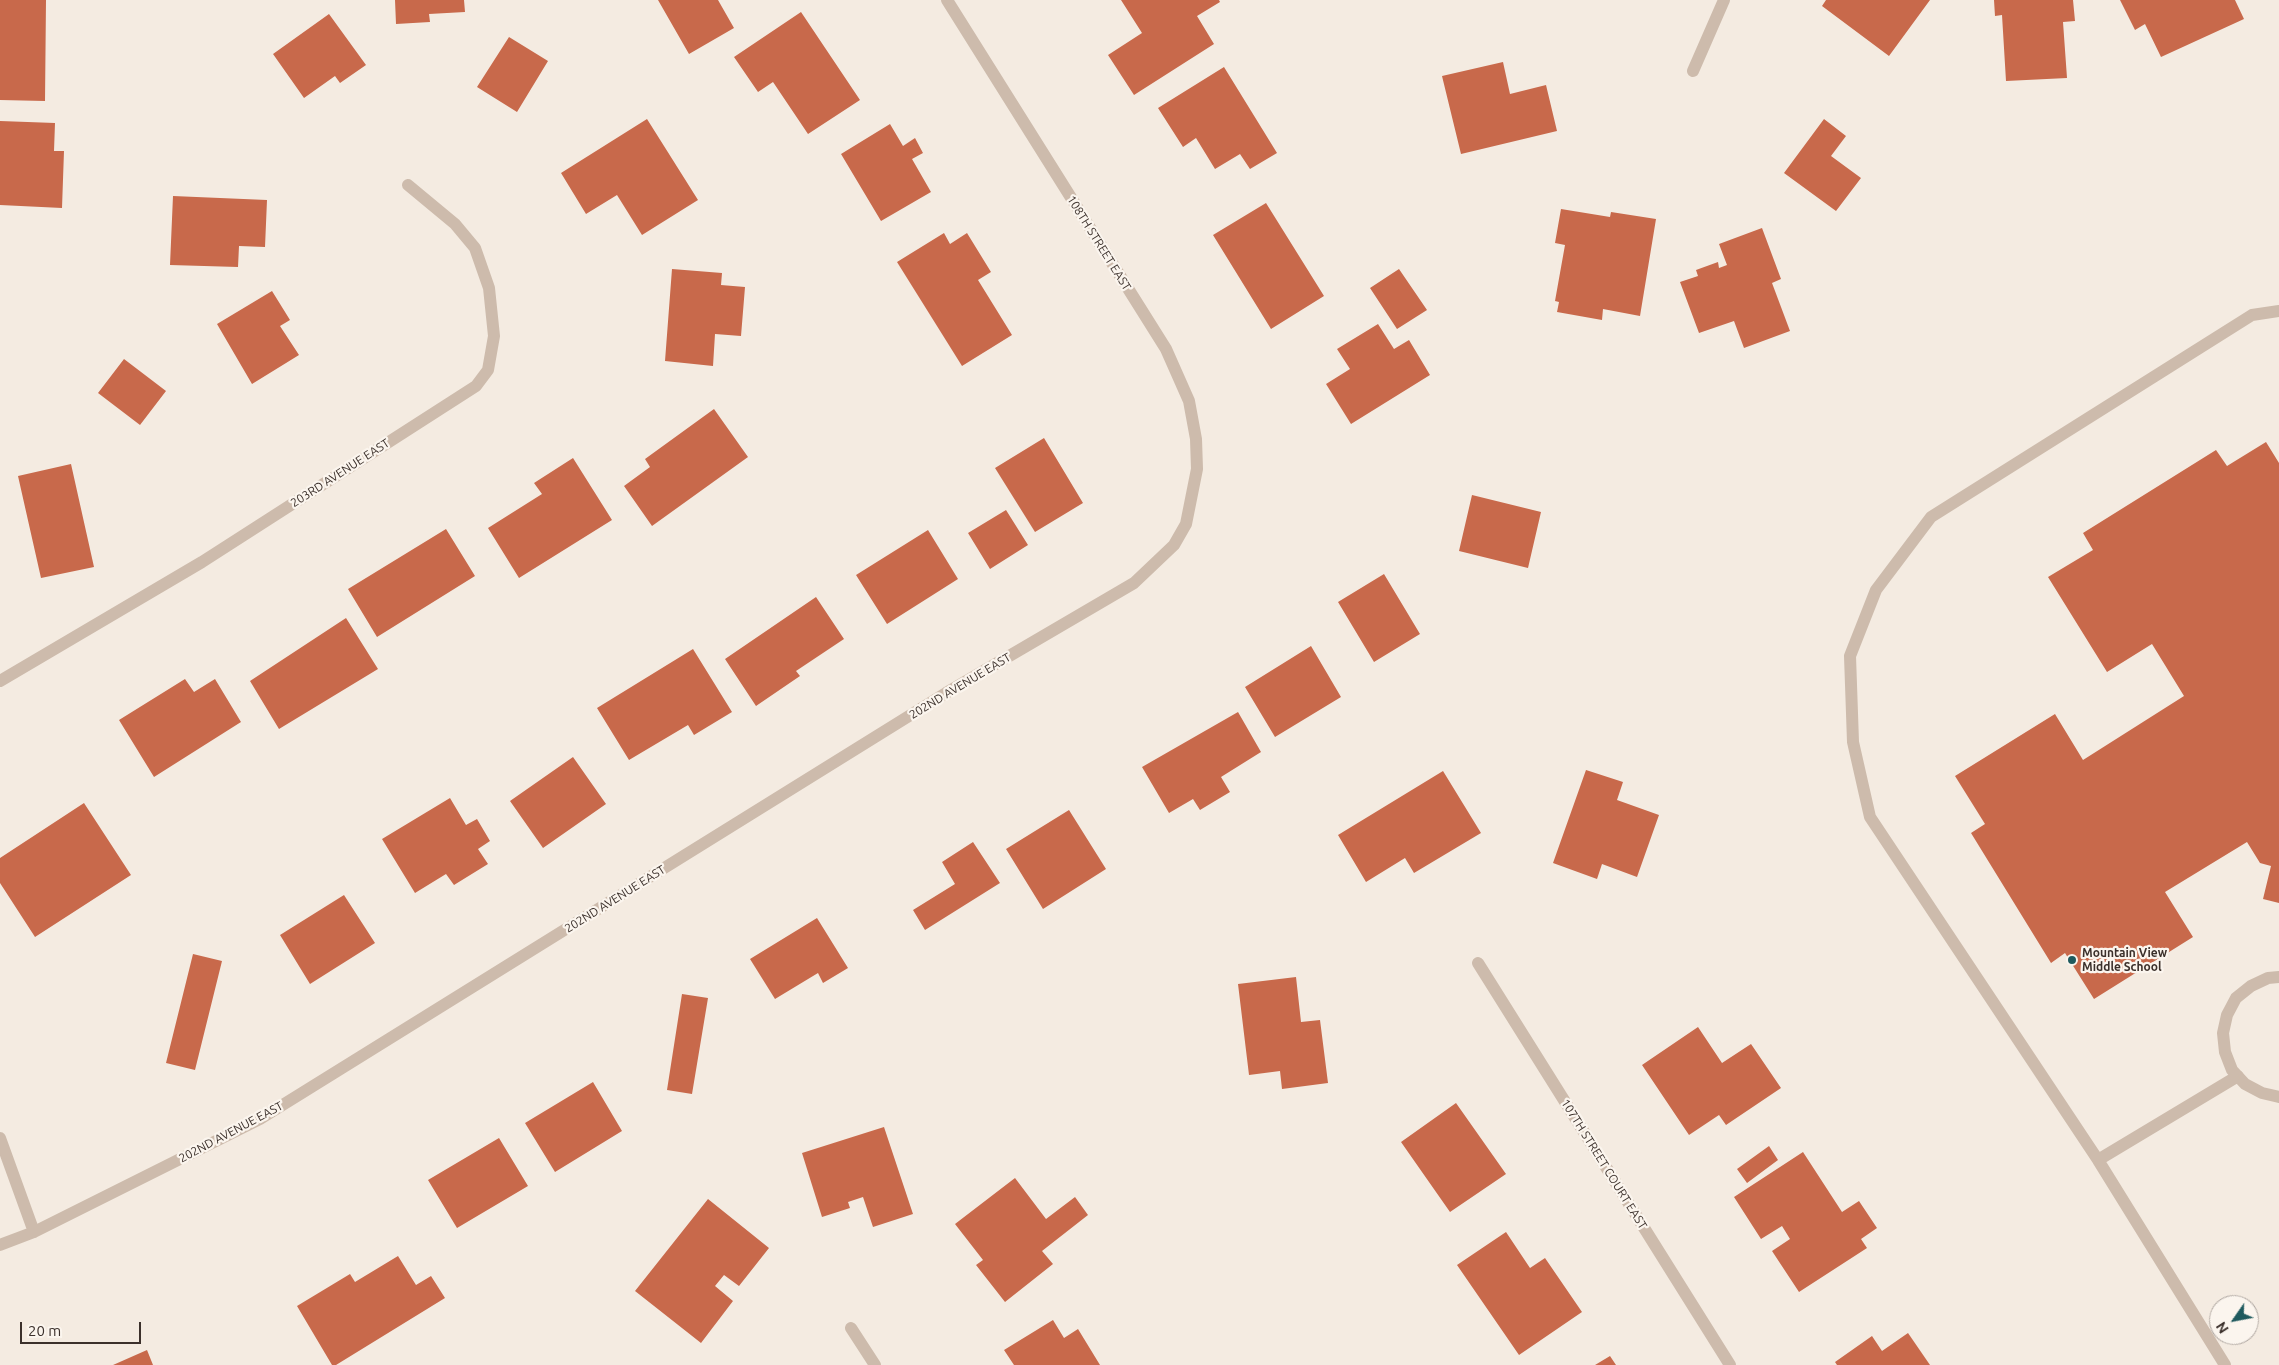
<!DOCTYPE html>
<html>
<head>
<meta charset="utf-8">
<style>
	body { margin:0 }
	#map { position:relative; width:2279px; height:1365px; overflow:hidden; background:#f4ebe1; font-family:Ubuntu,sans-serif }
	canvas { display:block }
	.north { position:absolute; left:2209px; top:1295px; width:50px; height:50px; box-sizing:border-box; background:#fbf5ee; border:1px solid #aea6a0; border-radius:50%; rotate:237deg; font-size:14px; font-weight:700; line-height:20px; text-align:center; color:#3b302b }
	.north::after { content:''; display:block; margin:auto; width:18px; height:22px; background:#1f5a5e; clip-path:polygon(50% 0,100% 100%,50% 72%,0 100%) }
	.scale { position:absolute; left:20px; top:1322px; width:121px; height:22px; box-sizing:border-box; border:2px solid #3b302b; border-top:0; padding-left:6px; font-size:15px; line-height:18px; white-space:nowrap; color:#3b302b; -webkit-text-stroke:4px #fbf5ee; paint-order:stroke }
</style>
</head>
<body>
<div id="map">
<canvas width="2279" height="1365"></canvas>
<div class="north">N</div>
<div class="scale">20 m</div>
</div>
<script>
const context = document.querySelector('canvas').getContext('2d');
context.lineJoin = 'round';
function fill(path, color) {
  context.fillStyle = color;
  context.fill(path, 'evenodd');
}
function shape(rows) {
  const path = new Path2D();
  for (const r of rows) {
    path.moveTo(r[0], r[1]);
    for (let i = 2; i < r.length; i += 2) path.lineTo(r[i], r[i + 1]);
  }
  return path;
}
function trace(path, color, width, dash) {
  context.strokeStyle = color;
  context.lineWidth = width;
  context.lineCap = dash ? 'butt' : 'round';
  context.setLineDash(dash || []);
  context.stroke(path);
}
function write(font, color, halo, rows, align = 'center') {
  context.font = font + ' Ubuntu,sans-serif';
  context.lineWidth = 4.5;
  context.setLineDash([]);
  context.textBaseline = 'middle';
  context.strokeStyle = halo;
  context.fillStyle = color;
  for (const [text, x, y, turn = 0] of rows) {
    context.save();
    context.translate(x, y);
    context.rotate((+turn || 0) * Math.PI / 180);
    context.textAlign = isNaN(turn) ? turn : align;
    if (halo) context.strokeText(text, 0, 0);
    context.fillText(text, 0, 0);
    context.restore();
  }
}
fill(shape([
	[0,0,46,0,45,101,0,100],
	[395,0,464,0,465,12,429,14,430,22,396,24],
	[658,0,718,0,734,28,689,54],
	[1121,0,1219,0,1220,2,1197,16,1214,44,1134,95,1108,55,1142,33],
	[1826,0,1930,0,1889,56,1822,6],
	[1994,0,2073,0,2075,21,2063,22,2067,78,2006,81,2002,15,1995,16],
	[2120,0,2235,0,2244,19,2161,57,2145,24,2135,30],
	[801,12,860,100,808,134,773,82,758,92,734,57],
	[329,14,366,65,340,83,335,76,304,98,273,54],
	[509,37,548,61,517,112,477,87],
	[1503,62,1510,94,1546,85,1557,131,1461,154,1442,76],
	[1224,67,1277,153,1250,169,1240,154,1215,169,1196,138,1183,147,1158,108],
	[647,119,698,200,642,235,617,195,586,214,561,173],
	[1824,119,1846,136,1831,156,1861,178,1836,211,1784,173],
	[0,121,55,123,54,151,64,151,62,208,0,205],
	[890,124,903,146,915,138,923,153,912,159,931,192,881,221,841,154],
	[173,196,267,200,265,247,239,246,238,267,170,265],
	[1266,203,1324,296,1271,329,1213,235],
	[1561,209,1610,217,1611,212,1656,219,1640,316,1603,309,1602,320,1557,312,1559,302,1555,301,1565,245,1555,243],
	[1762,228,1781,279,1772,283,1790,331,1744,348,1734,321,1699,333,1680,282,1698,276,1696,270,1718,262,1719,268,1727,265,1719,244],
	[944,233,950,244,967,233,991,272,978,280,1012,335,962,366,897,262],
	[672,269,722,273,721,285,745,287,741,336,715,334,713,366,665,361],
	[1399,269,1427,310,1397,329,1370,288],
	[272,291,290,320,280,326,299,355,252,384,217,324],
	[1378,324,1394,349,1409,340,1430,375,1351,424,1326,384,1350,369,1337,349],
	[124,359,166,391,140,425,98,393],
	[714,409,748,457,652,526,624,486,650,467,645,459],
	[1044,438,1083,503,1035,532,995,468],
	[2266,442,2279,463,2279,903,2263,899,2271,866,2260,863,2247,842,2165,892,2193,937,2094,999,2065,953,2051,963,1971,833,1985,824,1955,776,2055,714,2083,760,2184,696,2152,644,2107,672,2048,577,2093,550,2083,533,2216,450,2227,466],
	[573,458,612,520,519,578,488,528,542,494,534,483],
	[71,464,94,567,41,578,18,476],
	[1472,495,1541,512,1528,568,1459,551],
	[1006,510,1028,545,990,569,968,533],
	[446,529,475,576,377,637,348,589],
	[928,530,958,579,887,624,856,575],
	[1384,574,1420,634,1374,662,1338,602],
	[816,597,844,639,796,671,800,676,756,706,725,659],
	[346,618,378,669,279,729,250,681],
	[1311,646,1341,697,1275,737,1245,687],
	[693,649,732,712,694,735,688,725,629,760,597,708],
	[185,679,194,692,215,679,241,722,154,777,119,720],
	[1238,712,1261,752,1221,777,1230,792,1200,810,1193,799,1169,813,1142,767],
	[573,757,606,804,543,848,510,801],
	[1586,770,1623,782,1617,800,1659,815,1637,877,1602,864,1597,879,1553,863],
	[1443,771,1481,833,1414,873,1405,858,1366,882,1338,835],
	[450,798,466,825,477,819,490,841,478,849,488,864,454,885,446,874,415,893,382,839],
	[84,803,131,875,35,937,0,883,0,858],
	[1069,810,1106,869,1043,909,1006,849],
	[973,842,1000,883,925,930,913,910,955,884,942,862],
	[344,895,375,943,310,984,280,935],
	[817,918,848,968,823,983,818,973,775,999,750,959],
	[193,954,222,961,195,1070,166,1063],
	[1296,977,1301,1022,1320,1020,1328,1083,1282,1089,1280,1071,1249,1075,1238,984],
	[682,994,708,998,692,1094,667,1090],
	[1698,1027,1722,1063,1751,1044,1781,1088,1726,1125,1719,1115,1689,1135,1642,1065],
	[593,1082,622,1131,555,1172,525,1123],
	[1456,1103,1506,1174,1450,1212,1401,1142],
	[884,1127,913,1214,873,1227,863,1197,848,1202,850,1208,822,1217,802,1153],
	[499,1138,528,1186,457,1228,428,1180],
	[1769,1146,1778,1160,1747,1183,1737,1169],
	[1803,1152,1842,1212,1859,1201,1877,1228,1861,1239,1867,1248,1799,1292,1772,1251,1790,1239,1782,1226,1761,1239,1734,1197],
	[1015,1178,1046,1219,1075,1197,1088,1215,1042,1251,1053,1264,1005,1302,976,1265,983,1260,955,1224],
	[708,1199,769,1248,739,1286,724,1275,715,1286,733,1301,701,1343,635,1291],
	[1506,1232,1530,1268,1545,1258,1582,1312,1519,1355,1457,1265],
	[398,1256,416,1285,431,1276,445,1298,336,1365,332,1365,297,1306,350,1274,355,1282],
	[1053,1320,1064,1338,1078,1329,1100,1365,1014,1365,1004,1350],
	[1908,1333,1930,1365,1837,1365,1835,1362,1872,1336,1882,1351],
	[147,1350,153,1365,113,1365],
	[1610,1356,1616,1365,1595,1365]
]), '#c8694b');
trace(shape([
	[1693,71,1724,0],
	[0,681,202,562,476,386,488,370,494,336,489,288,475,248,455,224,408,185],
	[1478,963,1730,1365],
	[2279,977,2268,978,2251,986,2236,998,2227,1015,2223,1033,2225,1052,2232,1070,2245,1084,2262,1093,2279,1097],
	[0,1138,34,1232],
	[2098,1160,2238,1076],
	[0,1245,34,1232,260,1119,946,693,1134,583,1174,545,1186,524,1197,469,1196,439,1189,401,1166,349,947,0],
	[851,1328,875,1365],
	[2225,1365,2098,1160,1870,817,1853,742,1850,656,1876,590,1931,517,2252,315,2279,311]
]), '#cdbbac', 12);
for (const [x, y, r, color] of [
	[2072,960,5,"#1f5a5e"]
]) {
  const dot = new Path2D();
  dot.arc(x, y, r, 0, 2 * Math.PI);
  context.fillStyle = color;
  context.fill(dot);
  trace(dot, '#fbf5ee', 2);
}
write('12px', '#3b302b', '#fbf5ee', [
	["108TH STREET EAST",1099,243,58],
	["203RD AVENUE EAST",340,473,-33],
	["202ND AVENUE EAST",960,686,-31],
	["202ND AVENUE EAST",615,899,-32],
	["202ND AVENUE EAST",231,1132,-28],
	["107TH STREET COURT EAST",1604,1164,58]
]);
write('bold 12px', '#3b302b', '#fbf5ee', [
	["Mountain View",2082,953],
	["Middle School",2082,967]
], 'left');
</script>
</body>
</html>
